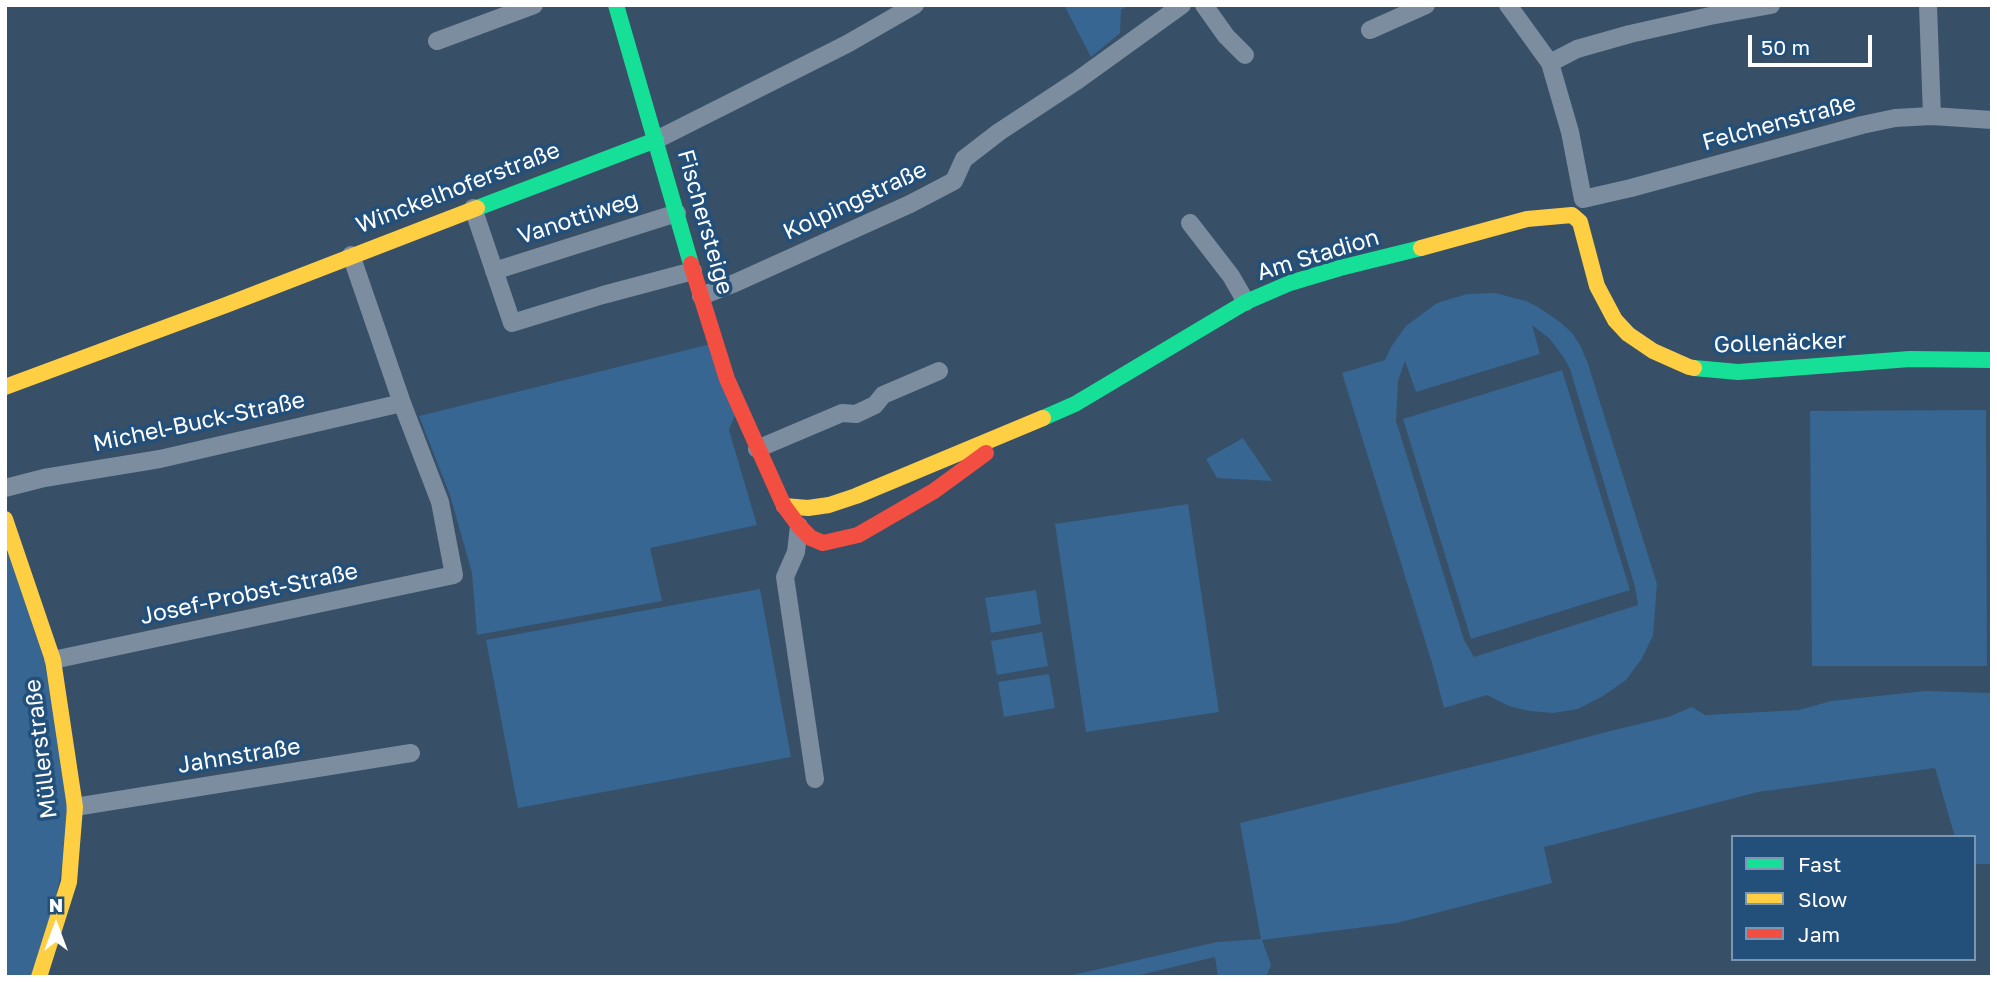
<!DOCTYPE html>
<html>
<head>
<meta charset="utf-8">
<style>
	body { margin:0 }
	#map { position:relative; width:1997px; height:982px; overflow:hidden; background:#374f67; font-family:"Golos Text",sans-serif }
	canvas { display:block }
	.frame { position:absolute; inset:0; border:7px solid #fff; pointer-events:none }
	.legend { position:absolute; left:1731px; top:835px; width:245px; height:126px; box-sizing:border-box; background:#23507b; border:2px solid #7b96b0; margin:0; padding:9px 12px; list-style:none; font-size:21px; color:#fff }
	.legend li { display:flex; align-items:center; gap:14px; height:35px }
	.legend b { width:35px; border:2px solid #7b96b0 }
	.north { position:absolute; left:21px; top:891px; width:70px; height:70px; -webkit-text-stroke:5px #23507b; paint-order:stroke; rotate:0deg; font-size:19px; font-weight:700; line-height:28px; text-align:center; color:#fff }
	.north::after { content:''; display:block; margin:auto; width:24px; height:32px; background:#fff; clip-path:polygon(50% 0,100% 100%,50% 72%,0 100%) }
	.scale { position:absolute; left:1748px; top:35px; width:124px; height:32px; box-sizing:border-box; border:4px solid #fff; border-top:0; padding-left:9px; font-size:21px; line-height:24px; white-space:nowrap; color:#fff; -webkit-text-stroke:5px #23507b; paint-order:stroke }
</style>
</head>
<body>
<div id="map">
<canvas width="1997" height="982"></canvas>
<div class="frame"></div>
<ul class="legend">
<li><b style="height:9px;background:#16e098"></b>Fast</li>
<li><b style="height:9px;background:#ffcf43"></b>Slow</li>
<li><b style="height:9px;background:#f24e42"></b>Jam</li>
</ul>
<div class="north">N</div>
<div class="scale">50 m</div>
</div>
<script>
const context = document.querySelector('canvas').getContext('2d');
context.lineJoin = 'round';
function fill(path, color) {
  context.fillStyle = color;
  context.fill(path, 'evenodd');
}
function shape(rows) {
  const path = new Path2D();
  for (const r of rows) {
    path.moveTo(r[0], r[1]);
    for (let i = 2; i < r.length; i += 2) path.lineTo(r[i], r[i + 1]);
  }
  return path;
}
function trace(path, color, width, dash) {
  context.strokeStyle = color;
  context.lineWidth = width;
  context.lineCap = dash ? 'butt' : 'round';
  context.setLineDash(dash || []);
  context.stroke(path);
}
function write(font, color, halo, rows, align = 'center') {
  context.font = font + ' "Golos Text",sans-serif';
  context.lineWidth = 7;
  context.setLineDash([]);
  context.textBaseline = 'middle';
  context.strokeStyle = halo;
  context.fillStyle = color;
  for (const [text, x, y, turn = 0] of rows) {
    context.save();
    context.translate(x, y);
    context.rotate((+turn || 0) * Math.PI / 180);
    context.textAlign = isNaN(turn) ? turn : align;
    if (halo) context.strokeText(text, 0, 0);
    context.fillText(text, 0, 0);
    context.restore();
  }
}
fill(shape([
	[1064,5,1129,5,1121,10,1120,33,1091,57],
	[1495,293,1526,301,1538,307,1560,322,1573,334,1581,347,1588,364,1657,584,1653,636,1641,660,1626,680,1603,696,1578,709,1553,713,1529,711,1509,706,1487,695,1444,708,1432,663,1342,373,1385,360,1391,347,1406,326,1437,303,1467,294],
	[1532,325,1550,339,1564,358,1570,369,1635,587,1638,605,1474,657,1464,640,1396,421,1398,381,1405,361,1416,392,1540,354],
	[715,343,738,408,729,430,757,525,650,548,662,601,477,635,472,573,450,495,419,416],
	[1562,370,1630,590,1471,639,1403,419],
	[1986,410,1987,666,1812,666,1810,411],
	[1243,438,1272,481,1217,478,1206,459],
	[1188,504,1219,712,1086,732,1055,524],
	[5,519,26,575,75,807,39,977,5,977],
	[760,589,791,757,518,808,486,640],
	[1036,590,1041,624,991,633,985,598],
	[1042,632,1048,666,997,675,991,641],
	[1049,674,1055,708,1004,717,998,682],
	[1925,691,1992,693,1992,864,1974,864,1974,837,1955,837,1935,768,1758,792,1544,847,1552,883,1397,923,1262,940,1271,965,1266,977,1218,977,1215,957,1132,977,1064,977,1217,942,1261,939,1240,823,1521,755,1610,731,1668,717,1692,707,1705,715,1799,710,1831,701]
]), '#366691');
trace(shape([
	[1204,5,1226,36,1245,55],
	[1508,5,1550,63,1570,132,1583,199],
	[1928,5,1932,116],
	[1370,30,1426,5],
	[437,41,534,5],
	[1550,63,1577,49,1630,34,1710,16,1771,5],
	[656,140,847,44,915,5],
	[1583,199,1631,188,1862,125,1895,118,1932,116,1992,120],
	[473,208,512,323,603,295,693,271],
	[1190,223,1231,276,1246,302],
	[494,271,677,213],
	[701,296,735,283,910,204,954,181,964,159,999,132,1078,80,1182,5],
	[757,449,842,413,856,414,875,405,883,395,939,371],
	[5,488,44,478,160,459,402,403,351,255],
	[799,526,796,552,785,577,815,779],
	[53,660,454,575,440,502,402,403],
	[75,807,411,753]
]), '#7b8d9e', 18);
trace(shape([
	[616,5,691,264],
	[477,208,656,140],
	[1694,368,1738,372,1910,359,1992,360],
	[1043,418,1075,404,1246,302,1290,283,1340,268,1421,248]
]), '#16e098', 16);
trace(shape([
	[1421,248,1527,219,1572,215,1580,222,1597,286,1615,320,1628,334,1653,351,1689,367,1694,368],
	[5,387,226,305,477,208],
	[784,506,808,508,829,505,856,496,1043,418],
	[5,519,53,660,75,807,69,882,39,977]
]), '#ffcf43', 16);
trace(shape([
	[691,264,727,379,784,506,799,526,811,538,823,543,858,535,934,491,986,453]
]), '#f24e42', 16);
write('23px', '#fff', '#23507b', [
	["Felchenstraße",1779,123,-15],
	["Winckelhoferstraße",458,188,-21],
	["Kolpingstraße",855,201,-25],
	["Vanottiweg",578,218,-18],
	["Fischersteige",705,222,74],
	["Am Stadion",1318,255,-17],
	["Gollenäcker",1780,343,-2],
	["Michel-Buck-Straße",199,422,-12],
	["Josef-Probst-Straße",249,594,-12],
	["Müllerstraße",41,749,-97],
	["Jahnstraße",239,756,-9]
]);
</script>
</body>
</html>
